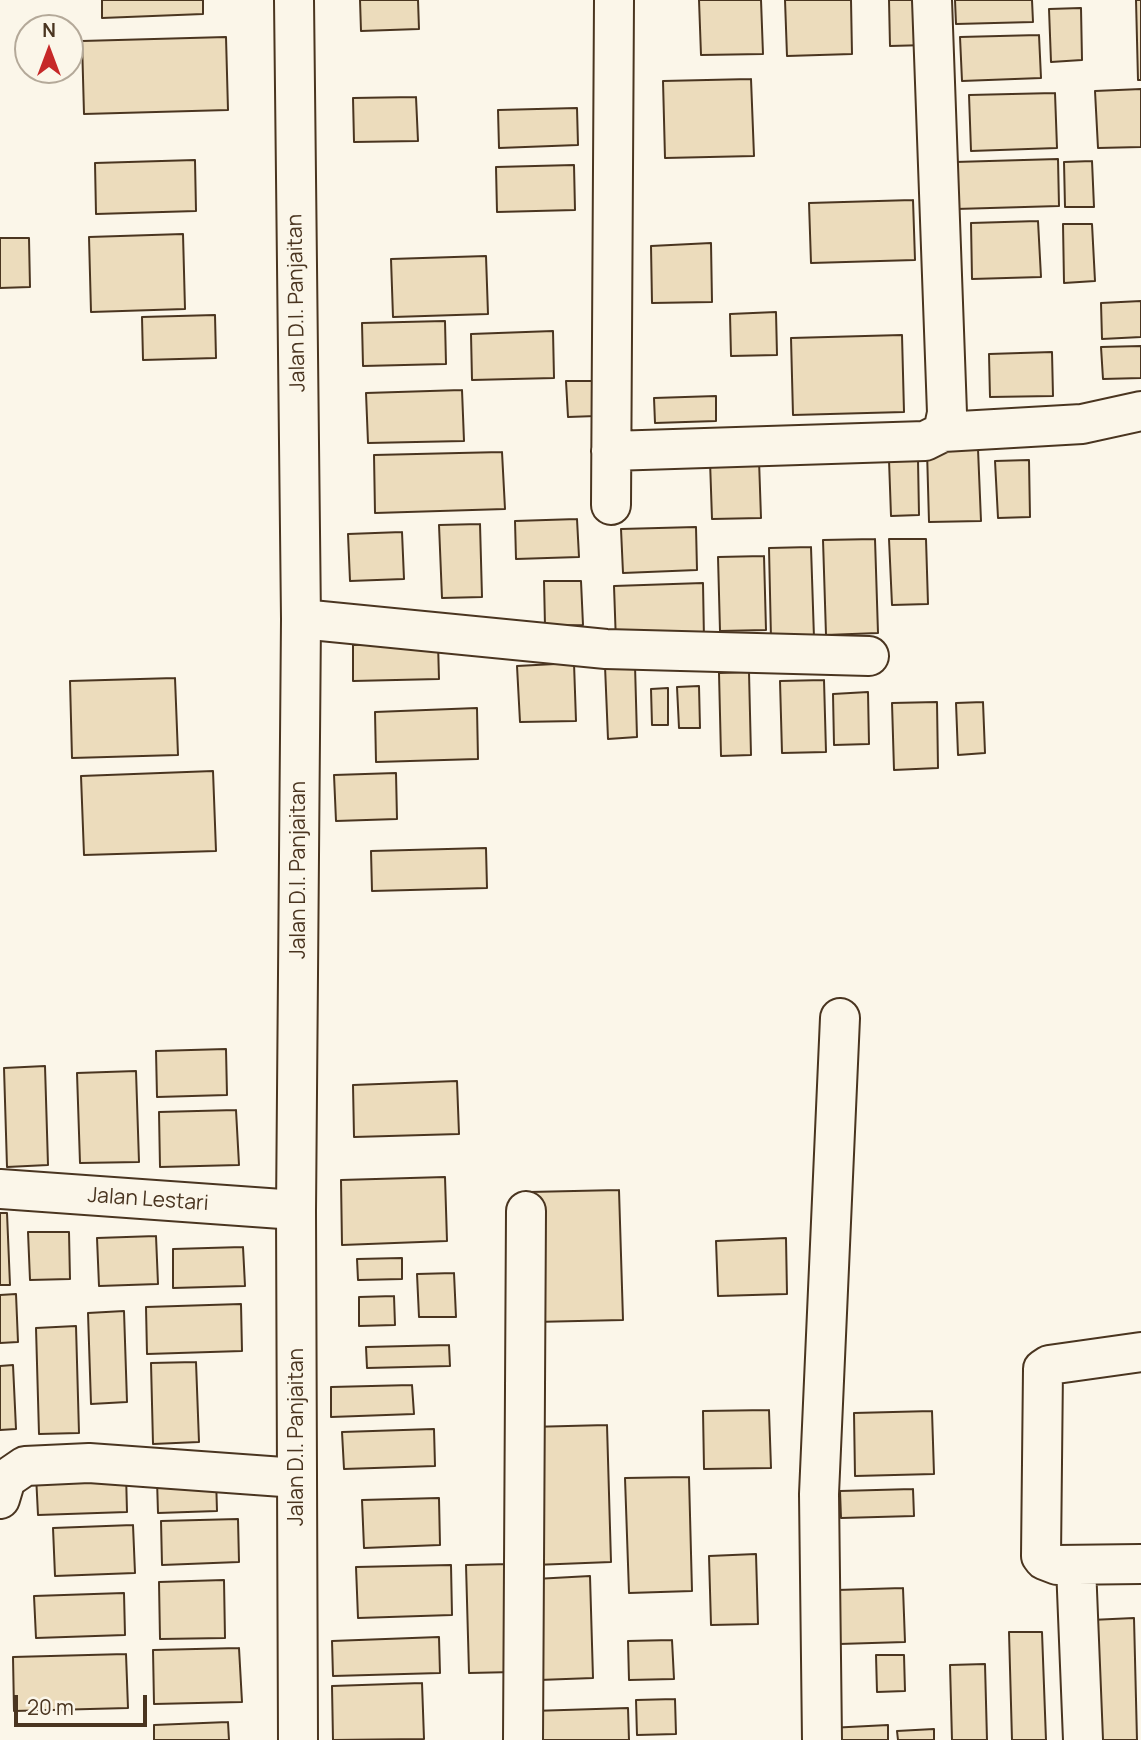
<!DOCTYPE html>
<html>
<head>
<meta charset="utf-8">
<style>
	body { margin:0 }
	#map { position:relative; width:1141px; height:1740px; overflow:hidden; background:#fbf6e9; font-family:Manrope,sans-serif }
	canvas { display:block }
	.north { position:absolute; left:14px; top:14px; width:70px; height:70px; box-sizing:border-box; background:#fbf6e9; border:2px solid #b4a999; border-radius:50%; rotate:0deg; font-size:19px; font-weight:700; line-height:28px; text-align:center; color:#4a3520 }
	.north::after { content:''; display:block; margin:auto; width:24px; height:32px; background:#c62828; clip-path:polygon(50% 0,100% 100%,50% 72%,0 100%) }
	.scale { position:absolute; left:14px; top:1695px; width:133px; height:32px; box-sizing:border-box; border:4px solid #4a3520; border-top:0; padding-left:9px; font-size:21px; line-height:24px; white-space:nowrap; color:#4a3520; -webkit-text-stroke:5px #fbf6e9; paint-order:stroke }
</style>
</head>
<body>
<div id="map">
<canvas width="1141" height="1740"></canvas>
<div class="north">N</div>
<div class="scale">20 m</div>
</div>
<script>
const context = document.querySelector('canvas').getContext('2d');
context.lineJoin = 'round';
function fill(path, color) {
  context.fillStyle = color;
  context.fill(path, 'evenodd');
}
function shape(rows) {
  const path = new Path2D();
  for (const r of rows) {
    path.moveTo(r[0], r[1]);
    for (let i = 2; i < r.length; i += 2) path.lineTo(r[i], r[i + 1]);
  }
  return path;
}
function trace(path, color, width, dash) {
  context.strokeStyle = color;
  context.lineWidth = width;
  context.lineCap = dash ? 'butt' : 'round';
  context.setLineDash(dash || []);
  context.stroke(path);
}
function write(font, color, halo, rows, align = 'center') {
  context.font = font + ' Manrope,sans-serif';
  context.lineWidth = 5;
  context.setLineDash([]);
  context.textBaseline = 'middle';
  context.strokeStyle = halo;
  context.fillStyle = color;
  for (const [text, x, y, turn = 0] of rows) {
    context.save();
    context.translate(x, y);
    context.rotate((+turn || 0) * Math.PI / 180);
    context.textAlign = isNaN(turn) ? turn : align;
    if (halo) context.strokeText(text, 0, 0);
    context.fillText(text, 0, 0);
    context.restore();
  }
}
const building = shape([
	[102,0,203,0,203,14,102,18,102,0],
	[360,0,418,0,419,29,361,31,360,0],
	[699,0,761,0,763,54,701,55,699,0],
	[785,0,851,0,852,54,787,56,785,0],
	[889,0,925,0,927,45,890,46,889,0],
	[955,0,1032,0,1033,22,956,24,955,0],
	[1136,0,1141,0,1141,80,1138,80,1136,0],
	[1081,8,1082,60,1051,62,1049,9,1081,8],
	[1039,35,1041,78,962,81,960,37,1039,35],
	[226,37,228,110,84,114,82,41,226,37],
	[751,79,754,156,665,158,663,81,751,79],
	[1141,89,1141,147,1098,148,1095,91,1141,89],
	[1055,93,1057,148,971,151,969,95,1055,93],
	[416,97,418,141,354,142,353,98,416,97],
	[577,108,578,145,499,148,498,110,577,108],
	[1058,159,1059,206,956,209,955,162,1058,159],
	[195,160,196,211,96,214,95,163,195,160],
	[1092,161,1094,207,1065,207,1064,162,1092,161],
	[574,165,575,210,497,212,496,167,574,165],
	[913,200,915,260,811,263,809,203,913,200],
	[1038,221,1041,277,972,279,971,223,1038,221],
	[1063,224,1092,224,1095,281,1064,283,1063,224],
	[183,234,185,309,91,312,89,237,183,234],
	[0,238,29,238,30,287,0,288,0,238],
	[711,243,712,302,652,303,651,246,711,243],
	[486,256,488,314,393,317,391,259,486,256],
	[1141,301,1141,337,1102,339,1101,303,1141,301],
	[776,312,777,355,731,356,730,314,776,312],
	[215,315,216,358,143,360,142,317,215,315],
	[445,321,446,364,363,366,362,323,445,321],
	[553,331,554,378,472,380,471,334,553,331],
	[902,335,904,412,793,415,791,338,902,335],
	[1141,346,1141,378,1103,379,1101,347,1141,346],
	[1052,352,1053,396,990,397,989,354,1052,352],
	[566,381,595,381,596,416,568,417,566,381],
	[462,390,464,441,368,443,366,393,462,390],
	[716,396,716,421,655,423,654,398,716,396],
	[978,449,981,521,929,522,927,451,978,449],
	[502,452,505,509,375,513,374,455,502,452],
	[759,460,761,518,712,519,710,461,759,460],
	[889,460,918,460,919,515,891,516,889,460],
	[1029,460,1030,517,998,518,995,461,1029,460],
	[577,519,579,557,516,559,515,521,577,519],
	[480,524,482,597,442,598,439,525,480,524],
	[696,527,697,570,623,573,621,529,696,527],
	[402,532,404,579,350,581,348,534,402,532],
	[875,539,878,633,826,635,823,540,875,539],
	[889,539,926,539,928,604,892,605,889,539],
	[811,547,814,638,771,639,769,548,811,547],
	[764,556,766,630,720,631,718,557,764,556],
	[544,581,581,581,583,625,545,626,544,581],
	[703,583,704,640,616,643,614,586,703,583],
	[438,643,439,679,353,681,353,645,438,643],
	[574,663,576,721,520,722,517,666,574,663],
	[635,665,637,737,608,739,605,666,635,665],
	[749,672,751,755,721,756,719,673,749,672],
	[175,678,178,755,72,758,70,681,175,678],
	[824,680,826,752,782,753,780,681,824,680],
	[699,686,700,728,679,728,677,687,699,686],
	[668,688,668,725,652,725,651,689,668,688],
	[868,692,869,744,834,745,833,694,868,692],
	[937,702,938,768,894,770,892,703,937,702],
	[983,702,985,753,958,755,956,703,983,702],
	[477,708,478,759,376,762,375,712,477,708],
	[213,771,216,851,84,855,81,776,213,771],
	[396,773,397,819,336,821,334,775,396,773],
	[486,848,487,888,372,891,371,851,486,848],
	[226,1049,227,1095,157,1097,156,1051,226,1049],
	[45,1066,48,1165,7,1167,4,1068,45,1066],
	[136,1071,139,1162,80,1163,77,1073,136,1071],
	[457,1081,459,1134,354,1137,353,1085,457,1081],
	[236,1110,239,1165,160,1167,159,1112,236,1110],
	[445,1177,447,1241,342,1245,341,1180,445,1177],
	[619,1190,623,1320,534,1322,529,1192,619,1190],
	[0,1213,7,1213,10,1285,0,1285,0,1213],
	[28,1232,69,1232,70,1279,30,1280,28,1232],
	[156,1236,158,1284,99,1286,97,1238,156,1236],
	[786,1238,787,1294,718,1296,716,1241,786,1238],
	[243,1247,245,1286,173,1288,173,1249,243,1247],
	[402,1258,402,1279,358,1280,357,1259,402,1258],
	[454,1273,456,1317,419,1317,417,1274,454,1273],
	[16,1294,18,1342,0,1343,0,1295,16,1294],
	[394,1296,395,1325,359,1326,359,1297,394,1296],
	[241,1304,242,1351,147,1354,146,1307,241,1304],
	[124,1311,127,1402,91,1404,88,1313,124,1311],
	[76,1326,79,1433,39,1434,36,1328,76,1326],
	[449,1345,450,1366,367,1368,366,1347,449,1345],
	[196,1362,199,1442,153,1444,151,1363,196,1362],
	[13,1365,16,1429,0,1430,0,1366,13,1365],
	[412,1385,414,1414,331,1417,331,1387,412,1385],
	[769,1410,771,1468,704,1469,703,1411,769,1410],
	[932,1411,934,1474,855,1476,854,1413,932,1411],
	[607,1425,611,1562,534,1565,529,1427,607,1425],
	[434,1429,435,1466,344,1469,342,1432,434,1429],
	[126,1473,127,1512,38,1515,36,1475,126,1473],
	[216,1477,217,1511,158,1513,157,1480,216,1477],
	[689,1477,692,1591,629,1593,625,1478,689,1477],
	[913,1489,914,1516,841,1518,840,1491,913,1489],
	[439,1498,440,1545,364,1548,362,1500,439,1498],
	[238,1519,239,1562,162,1565,161,1521,238,1519],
	[133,1525,135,1573,55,1576,53,1528,133,1525],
	[756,1554,758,1624,711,1625,709,1556,756,1554],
	[510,1564,514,1672,469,1673,466,1565,510,1564],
	[451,1565,452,1615,358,1618,356,1567,451,1565],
	[590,1576,593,1678,539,1680,535,1579,590,1576],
	[224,1580,225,1638,160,1639,159,1582,224,1580],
	[903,1588,905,1642,839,1644,837,1590,903,1588],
	[124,1593,125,1635,36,1638,34,1596,124,1593],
	[1134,1618,1137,1740,1095,1740,1091,1620,1134,1618],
	[1009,1632,1042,1632,1046,1740,1012,1740,1009,1632],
	[439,1637,440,1673,333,1676,332,1641,439,1637],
	[672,1640,674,1679,629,1680,628,1641,672,1640],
	[239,1648,242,1702,154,1704,153,1650,239,1648],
	[126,1654,128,1708,14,1711,13,1657,126,1654],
	[876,1655,904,1655,905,1691,877,1692,876,1655],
	[985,1664,987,1740,952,1740,950,1665,985,1664],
	[422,1683,424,1739,333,1740,332,1686,422,1683],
	[675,1699,676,1734,637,1735,636,1700,675,1699],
	[628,1708,629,1740,533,1740,532,1711,628,1708],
	[228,1722,229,1740,154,1740,154,1725,228,1722],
	[888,1725,888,1740,829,1740,829,1728,888,1725],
	[934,1729,934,1740,898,1740,897,1731,934,1729]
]);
fill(building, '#ecdcbc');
trace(building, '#4a3520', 2);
const minor = shape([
	[943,432,1082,424,1141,411],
	[611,451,925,441,943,432,947,413,932,0],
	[611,505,614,0],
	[301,619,606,649,869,656],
	[0,1189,296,1210],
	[1141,1352,1049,1365,1043,1369,1041,1556,1044,1560,1057,1565,1141,1564],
	[0,1499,6,1479,25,1466,89,1463,297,1478],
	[1076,1566,1083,1740],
	[523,1740,526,1211],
	[822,1740,819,1494,840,1018]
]);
const major = shape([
	[294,0,301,619,296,1210,298,1740]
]);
trace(minor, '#4a3520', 42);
trace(major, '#4a3520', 42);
trace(minor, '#fbf6e9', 38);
trace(major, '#fbf6e9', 38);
write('21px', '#4a3520', '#fbf6e9', [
	["Jalan D.I. Panjaitan",297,303,-91],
	["Jalan D.I. Panjaitan",299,870,-90],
	["Jalan Lestari",148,1200,4],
	["Jalan D.I. Panjaitan",297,1437,-90]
]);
</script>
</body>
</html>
